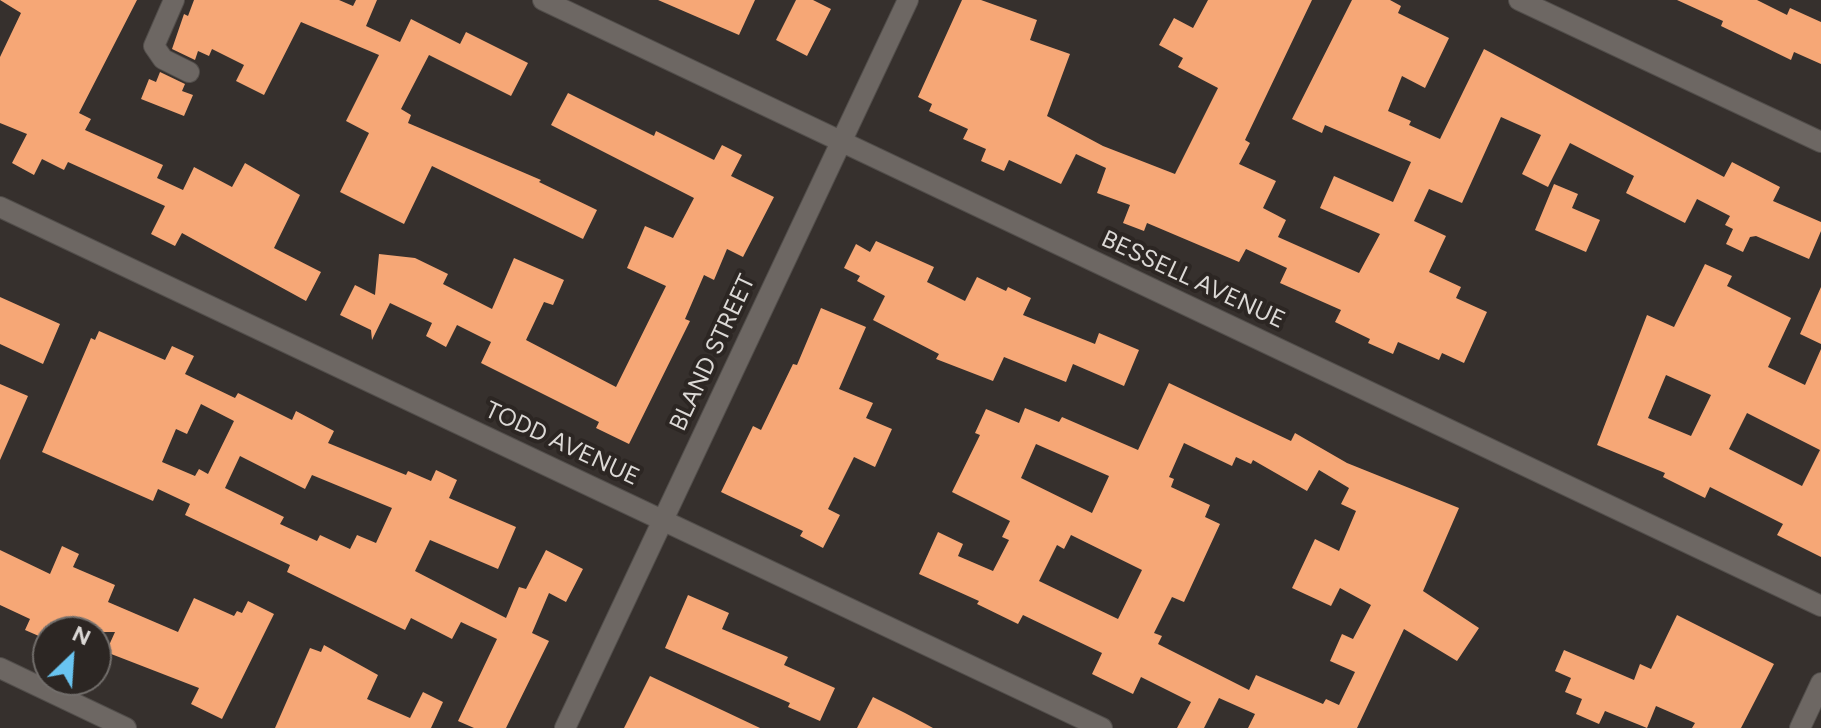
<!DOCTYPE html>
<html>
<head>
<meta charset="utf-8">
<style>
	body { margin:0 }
	#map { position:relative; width:1821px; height:728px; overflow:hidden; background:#36302d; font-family:Figtree,sans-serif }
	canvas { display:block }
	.north { position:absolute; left:32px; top:616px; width:80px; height:80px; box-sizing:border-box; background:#2c2623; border:2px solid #726e6b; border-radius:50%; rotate:25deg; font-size:22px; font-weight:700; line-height:32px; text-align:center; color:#dcd9d6 }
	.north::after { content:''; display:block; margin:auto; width:28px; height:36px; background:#69c4f1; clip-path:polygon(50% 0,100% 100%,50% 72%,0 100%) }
</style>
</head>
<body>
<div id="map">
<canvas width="1821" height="728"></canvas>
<div class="north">N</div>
</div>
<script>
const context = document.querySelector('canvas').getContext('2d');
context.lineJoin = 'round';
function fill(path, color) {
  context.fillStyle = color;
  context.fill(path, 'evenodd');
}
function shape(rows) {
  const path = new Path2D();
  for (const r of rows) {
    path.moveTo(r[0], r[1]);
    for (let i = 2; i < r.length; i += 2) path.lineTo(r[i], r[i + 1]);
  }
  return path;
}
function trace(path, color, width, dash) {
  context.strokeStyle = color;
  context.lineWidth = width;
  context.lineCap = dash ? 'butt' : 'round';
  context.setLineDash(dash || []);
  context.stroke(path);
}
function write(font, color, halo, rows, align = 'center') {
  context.font = font + ' Figtree,sans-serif';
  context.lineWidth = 8;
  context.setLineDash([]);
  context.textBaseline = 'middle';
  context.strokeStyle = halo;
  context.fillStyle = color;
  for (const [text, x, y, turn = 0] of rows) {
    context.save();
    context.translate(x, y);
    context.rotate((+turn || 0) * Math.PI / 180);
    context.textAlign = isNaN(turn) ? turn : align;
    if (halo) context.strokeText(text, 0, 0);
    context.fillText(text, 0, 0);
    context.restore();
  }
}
fill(shape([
	[0,0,137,0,79,113,91,119,85,130,163,165,157,178,183,190,194,167,232,187,245,163,300,195,274,248,321,272,306,301,182,233,175,246,151,234,165,206,68,162,64,170,42,159,34,175,12,163,27,134,0,123,0,57,21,13],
	[194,0,339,0,353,6,356,0,377,0,366,26,400,42,411,19,460,44,466,32,528,63,511,96,429,55,401,109,411,115,408,123,541,180,539,182,597,210,583,239,432,166,404,224,340,192,369,133,346,121,379,55,301,22,264,95,236,81,244,65,212,49,209,56,198,51,195,60,172,49,184,14,188,16],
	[658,0,755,0,739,35],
	[796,0,813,0,831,9,807,56,776,40],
	[962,0,981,0,1037,20,1030,40,1070,54,1047,116,1103,146,1175,174,1218,88,1178,67,1183,58,1159,45,1174,18,1193,28,1208,0,1312,0,1245,140,1250,143,1239,164,1276,181,1263,208,1286,220,1278,237,1359,273,1380,234,1320,208,1334,176,1393,202,1411,162,1325,125,1322,133,1292,119,1352,0,1390,0,1401,6,1398,13,1449,38,1425,88,1402,76,1388,111,1411,121,1409,125,1440,139,1484,49,1724,177,1732,162,1780,187,1773,201,1821,222,1821,231,1809,259,1756,236,1750,237,1743,252,1726,244,1733,229,1725,225,1730,216,1697,199,1685,223,1626,193,1634,176,1570,143,1548,187,1522,174,1541,135,1501,117,1462,203,1429,189,1414,221,1446,236,1429,272,1461,287,1456,298,1487,312,1464,363,1442,353,1439,360,1398,342,1393,354,1368,343,1370,339,1335,322,1341,310,1280,283,1287,268,1246,249,1239,262,1147,223,1144,231,1123,223,1130,205,1097,193,1106,168,1076,154,1061,184,1009,160,1004,171,981,161,986,149,963,139,968,129,929,111,932,104,918,97],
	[1677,0,1757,0,1787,15,1790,8,1821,22,1821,64,1794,52,1791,60,1721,26,1723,21],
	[160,72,185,84,182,91,193,95,184,116,141,99,149,79,156,82],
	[568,93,654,136,656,131,714,160,722,145,742,155,731,176,774,197,743,257,727,249,714,280,704,275,685,319,690,321,629,444,596,428,599,422,481,363,491,342,457,325,446,347,426,336,432,323,390,303,372,340,371,330,340,315,355,285,375,295,379,254,415,258,448,274,443,284,492,309,514,258,564,280,553,305,544,302,526,340,616,387,666,286,627,268,645,226,673,238,694,198,551,125],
	[1554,184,1578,194,1572,208,1600,220,1586,252,1535,230],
	[876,241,934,267,927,282,965,301,977,277,1006,291,1008,287,1031,298,1023,315,1095,344,1099,333,1139,350,1124,386,1073,364,1066,382,1004,357,993,381,936,359,939,354,873,320,885,296,857,281,860,276,844,268,856,244,870,252],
	[1705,264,1732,276,1727,286,1791,318,1768,367,1805,385,1821,349,1821,557,1777,535,1783,524,1710,487,1705,498,1663,477,1665,473,1597,445,1647,315,1674,327],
	[1666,375,1711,395,1691,436,1648,418],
	[1747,413,1820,450,1802,486,1729,449],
	[1821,287,1821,344,1800,334],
	[0,297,60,324,43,364,0,344],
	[821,308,866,327,839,389,873,403,866,418,892,429,875,467,854,457,828,509,840,515,823,548,800,536,803,531,721,492,753,426,761,430,793,364,797,365],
	[99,331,165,360,172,346,194,356,185,374,235,398,238,393,292,420,296,411,334,431,328,443,406,475,408,471,431,481,436,470,457,480,449,498,516,527,498,569,430,540,415,571,506,618,519,587,526,589,546,550,583,569,566,602,549,593,532,633,549,641,506,728,474,728,458,721,497,639,461,622,452,639,411,618,405,630,287,572,290,565,185,515,190,504,158,489,153,501,42,452,91,338,95,340],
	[201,404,234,421,208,474,199,469,195,476,162,462,176,429,187,434],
	[240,456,305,489,312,475,392,508,376,543,357,535,350,549,320,535,317,541,280,524,284,517,225,488],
	[1169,383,1291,441,1295,433,1347,463,1459,508,1423,591,1479,628,1457,661,1404,629,1357,728,1248,728,1255,714,1219,698,1204,728,1177,728,1191,702,1141,677,1133,694,1092,674,1102,653,1023,615,1018,624,977,604,979,601,919,574,938,532,963,544,958,556,993,571,1009,540,1002,537,1010,521,952,492,980,435,975,433,986,409,1019,423,1025,408,1059,422,1062,417,1138,450],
	[1184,443,1232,466,1236,457,1251,464,1253,460,1307,491,1319,470,1349,488,1341,504,1356,511,1339,551,1315,539,1292,588,1331,606,1340,588,1371,605,1353,639,1342,634,1330,661,1355,672,1339,705,1326,699,1323,704,1256,675,1249,690,1158,644,1162,636,1154,633,1172,597,1184,602,1220,524,1205,517,1210,505,1171,487,1174,479,1169,477],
	[1036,444,1109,476,1092,513,1021,478],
	[1071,535,1142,570,1118,619,1039,581,1057,545,1064,549],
	[0,384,28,396,0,460],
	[62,546,79,554,73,567,115,585,108,602,178,632,194,598,234,616,237,611,242,613,248,601,274,614,222,719,191,704,199,688,106,652,115,632,48,632,48,640,25,630,30,619,0,605,0,550,50,574],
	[688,595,729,613,722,629,788,657,784,665,835,688,820,721,788,707,790,703,665,648],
	[1677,615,1774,664,1741,728,1692,728,1695,723,1656,706,1647,728,1605,711,1599,724,1576,714,1582,699,1565,692,1571,678,1555,671,1564,650,1634,680,1640,664,1651,669],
	[324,645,378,675,367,699,410,718,423,692,443,702,431,728,275,728,310,648,321,652],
	[650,676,760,728,624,728],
	[873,697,905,713,933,728,857,728]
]), '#f6a776');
const minor = shape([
	[174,0,154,46,163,59,189,72],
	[543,0,1821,606],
	[1519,0,1821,142],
	[0,207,1102,728],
	[0,668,126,728],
	[565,728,908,0],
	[1800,728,1821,683]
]);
trace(minor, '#524e4b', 22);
trace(minor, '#6d6763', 20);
write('24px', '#dcd9d6', '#2c2623', [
	["BESSELL AVENUE",1193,280,25],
	["BLAND STREET",713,353,-65],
	["TODD AVENUE",562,444,25]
]);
</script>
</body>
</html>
